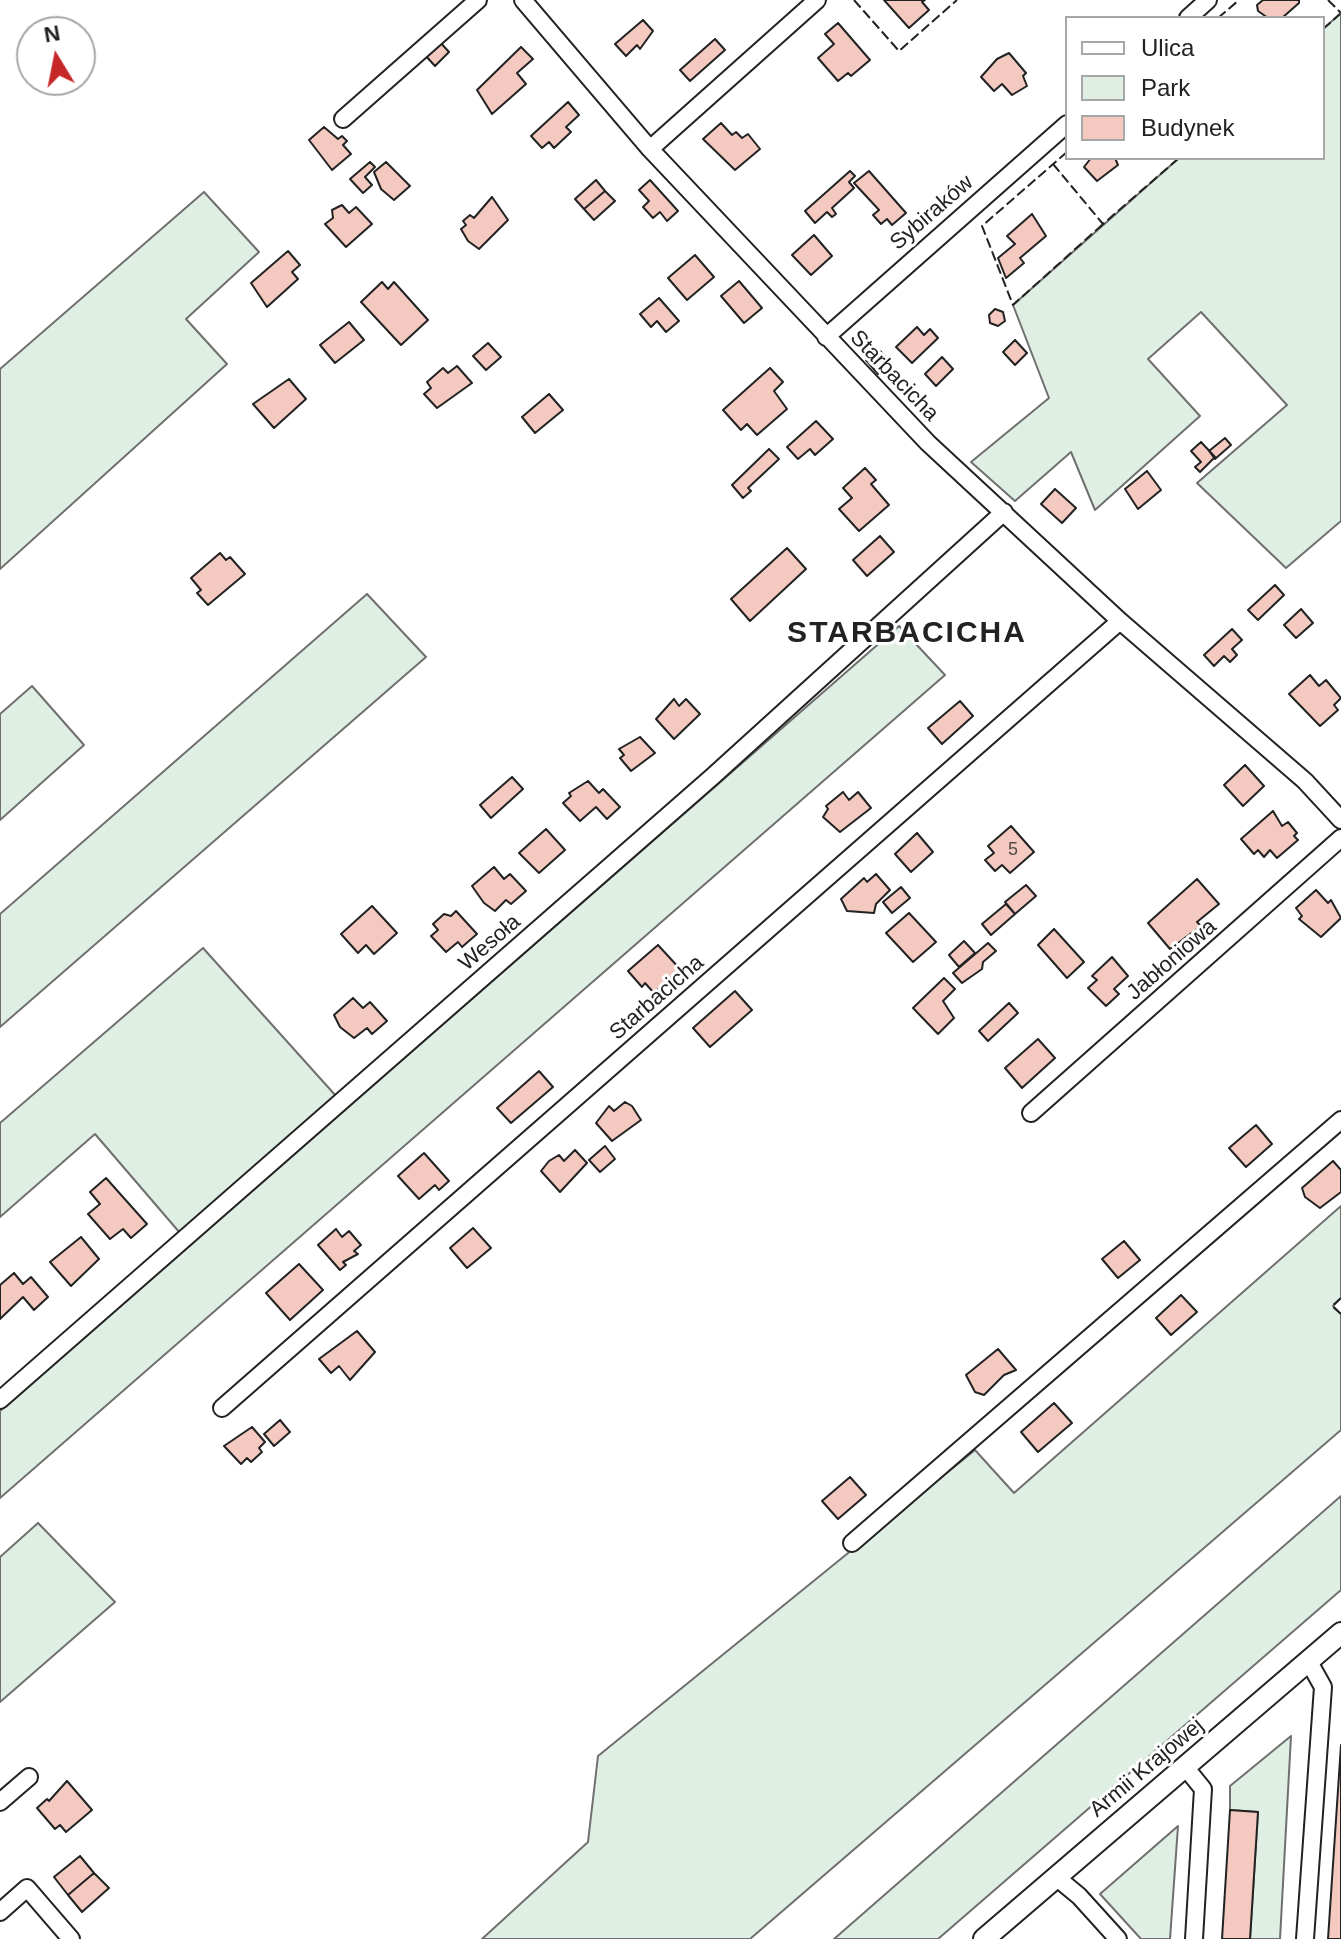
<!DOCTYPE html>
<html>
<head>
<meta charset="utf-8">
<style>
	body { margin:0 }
	#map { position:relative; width:1341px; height:1939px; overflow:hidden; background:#fff; font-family:Helvetica,sans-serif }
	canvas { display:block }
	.legend { position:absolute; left:1065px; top:16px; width:260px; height:144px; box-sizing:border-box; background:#fff; border:2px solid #a7a7a7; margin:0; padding:10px 14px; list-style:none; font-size:24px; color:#222 }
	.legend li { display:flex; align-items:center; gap:16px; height:40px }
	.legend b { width:40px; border:2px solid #a7a7a7 }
	.north { position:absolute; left:16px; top:16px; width:80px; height:80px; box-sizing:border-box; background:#fff; border:2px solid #a7a7a7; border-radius:50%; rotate:350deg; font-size:22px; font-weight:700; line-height:32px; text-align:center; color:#222 }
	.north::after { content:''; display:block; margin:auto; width:28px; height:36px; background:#c62828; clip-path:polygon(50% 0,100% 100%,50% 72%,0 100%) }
</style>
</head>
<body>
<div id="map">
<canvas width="1341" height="1939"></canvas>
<ul class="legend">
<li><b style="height:10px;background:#fff"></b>Ulica</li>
<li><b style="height:22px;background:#e0efe3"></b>Park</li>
<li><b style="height:22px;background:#f3c9c0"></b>Budynek</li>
</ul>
<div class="north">N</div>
</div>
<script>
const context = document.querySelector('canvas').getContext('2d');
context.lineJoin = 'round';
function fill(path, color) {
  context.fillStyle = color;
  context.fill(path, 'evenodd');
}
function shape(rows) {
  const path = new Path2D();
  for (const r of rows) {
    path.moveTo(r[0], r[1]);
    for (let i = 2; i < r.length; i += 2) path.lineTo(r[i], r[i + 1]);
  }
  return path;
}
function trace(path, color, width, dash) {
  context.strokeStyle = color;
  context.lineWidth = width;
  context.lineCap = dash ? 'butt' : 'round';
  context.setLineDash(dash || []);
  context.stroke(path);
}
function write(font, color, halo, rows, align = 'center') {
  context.font = font + ' Helvetica,sans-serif';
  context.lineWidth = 6;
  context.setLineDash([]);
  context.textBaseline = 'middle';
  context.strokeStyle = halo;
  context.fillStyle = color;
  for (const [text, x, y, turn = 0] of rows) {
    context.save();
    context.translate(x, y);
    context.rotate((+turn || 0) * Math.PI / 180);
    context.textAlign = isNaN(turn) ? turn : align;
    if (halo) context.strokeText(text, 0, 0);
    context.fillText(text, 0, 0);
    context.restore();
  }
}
const green = shape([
	[1341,13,1341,521,1286,568,1197,483,1287,405,1201,312,1148,359,1200,416,1095,510,1071,452,1015,501,971,462,1049,398,1013,305,1179,158,1323,158,1323,29,1341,13],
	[204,192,259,252,186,319,227,364,0,569,0,369,204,192],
	[367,594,426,657,0,1027,0,914,367,594],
	[899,626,945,675,0,1498,0,1411,899,626],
	[32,686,84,745,0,820,0,714,32,686],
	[203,948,336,1096,180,1233,95,1134,0,1217,0,1123,203,948],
	[1341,1206,1341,1298,1333,1306,1341,1314,1341,1430,750,1939,482,1939,588,1842,598,1756,975,1450,1014,1493,1341,1206],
	[1341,1496,1341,1590,938,1939,834,1939,1341,1496],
	[38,1523,115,1602,0,1702,0,1557,38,1523],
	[1291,1736,1280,1939,1250,1939,1258,1812,1230,1810,1230,1786,1291,1736],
	[1178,1826,1170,1939,1141,1939,1100,1894,1178,1826]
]);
fill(green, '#e0efe3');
trace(green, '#6f6f6f', 2);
const building = shape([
	[884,0,925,0,922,2,929,10,909,28,884,0],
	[1263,0,1299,0,1299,3,1282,18,1268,18,1258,11,1257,5,1263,0],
	[643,20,653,31,640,49,637,45,626,56,615,44,643,20],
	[838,23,870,60,851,76,848,73,838,81,818,58,834,44,825,34,838,23],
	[715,39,725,50,690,81,680,70,715,39],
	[439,41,449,52,435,66,424,54,439,41],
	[521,47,533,59,517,73,526,84,492,114,477,90,521,47],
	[1009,53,1026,73,1023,76,1027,86,1012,95,1002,84,994,91,981,77,997,59,1009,53],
	[568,102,579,115,566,127,571,132,554,148,549,142,542,148,531,136,568,102],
	[721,123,732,135,736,132,742,138,748,134,760,149,735,170,703,139,721,123],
	[324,127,338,139,342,136,347,141,343,145,351,154,332,170,309,140,324,127],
	[1115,158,1118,165,1097,181,1084,167,1091,158,1115,158],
	[370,162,375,167,365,177,372,185,363,193,350,179,370,162],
	[386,162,410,186,394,200,381,189,374,172,386,162],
	[850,171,855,176,849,182,854,188,832,208,836,214,832,217,827,212,815,223,805,211,850,171],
	[869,171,906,213,892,225,887,219,881,224,873,215,879,210,854,183,869,171],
	[596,180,605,191,584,209,575,199,596,180],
	[650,180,678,211,667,221,660,212,653,218,643,207,649,201,639,190,650,180],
	[605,191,615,201,594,220,584,209,605,191],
	[492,197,508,220,479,249,468,241,461,229,466,225,463,221,470,215,474,218,492,197],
	[342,205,349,213,356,207,372,224,346,247,325,224,333,218,332,210,342,205],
	[1032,214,1046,236,1020,258,1024,263,1006,278,998,258,1015,244,1007,236,1032,214],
	[814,235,832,256,811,275,792,255,814,235],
	[288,251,300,265,292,272,298,279,267,307,251,283,288,251],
	[695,255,714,277,687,300,668,278,695,255],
	[739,281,762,308,744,323,721,296,739,281],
	[382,282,388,289,394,282,428,320,401,345,361,302,382,282],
	[659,298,679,321,666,332,657,321,651,327,640,314,659,298],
	[995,309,1003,312,1005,321,998,326,990,323,989,315,995,309],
	[349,322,364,340,335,363,320,345,349,322],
	[917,327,924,335,930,329,938,338,912,363,896,347,917,327],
	[1015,340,1027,353,1015,365,1003,352,1015,340],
	[488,343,501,357,486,370,473,356,488,343],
	[878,349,891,362,878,374,866,360,878,349],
	[942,357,953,369,936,386,925,374,942,357],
	[457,366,472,383,437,408,424,394,431,388,427,382,443,368,448,373,457,366],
	[770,368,783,382,774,391,787,409,757,435,747,424,741,430,723,410,770,368],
	[289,379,306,399,274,428,253,404,289,379],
	[549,394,563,410,535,433,522,417,549,394],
	[816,421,833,439,815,455,810,449,798,459,787,447,816,421],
	[1225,438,1231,445,1215,459,1209,451,1225,438],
	[1201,442,1215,457,1200,472,1195,467,1201,462,1191,451,1201,442],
	[769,449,779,459,748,488,751,491,743,498,732,485,769,449],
	[865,468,876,480,871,484,889,505,859,531,839,509,852,498,843,488,865,468],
	[1147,471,1161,490,1138,509,1125,489,1147,471],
	[1055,489,1076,508,1062,523,1041,504,1055,489],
	[880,536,894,552,867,576,853,560,880,536],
	[787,548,806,569,750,621,731,599,787,548],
	[220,553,226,560,230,557,245,574,208,605,197,593,201,590,191,578,220,553],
	[1275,585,1284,595,1258,620,1248,610,1275,585],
	[1301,609,1313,623,1296,638,1284,625,1301,609],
	[1232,629,1242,640,1232,649,1237,655,1230,662,1224,656,1214,666,1204,655,1232,629],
	[1310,675,1319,686,1326,680,1341,698,1334,705,1338,710,1320,726,1289,694,1310,675],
	[674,699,679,706,686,699,700,714,674,739,656,719,674,699],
	[960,701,973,716,942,744,928,728,960,701],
	[640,737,655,753,631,771,620,758,624,755,619,749,640,737],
	[1245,765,1264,786,1243,806,1224,785,1245,765],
	[512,777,523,789,491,818,480,805,512,777],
	[588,781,599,793,603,789,620,807,607,819,596,807,580,821,563,803,571,796,569,793,588,781],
	[843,792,849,800,858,792,871,808,840,832,823,817,828,809,826,806,843,792],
	[1273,811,1282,826,1288,822,1297,833,1294,836,1298,840,1277,858,1270,850,1264,857,1258,850,1254,854,1241,839,1273,811],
	[1011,826,1034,852,1010,873,1002,865,995,871,985,860,994,853,988,846,1011,826],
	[546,829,565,850,539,873,519,853,546,829],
	[917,833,933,852,911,872,895,854,917,833],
	[494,867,504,879,510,874,526,891,511,904,506,900,495,911,484,903,472,886,494,867],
	[876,874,890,890,876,904,874,913,847,911,841,899,864,878,867,882,876,874],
	[1197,879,1219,904,1197,922,1201,926,1170,949,1148,923,1197,879],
	[1026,885,1036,896,1015,914,1005,902,1026,885],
	[901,887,910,898,892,913,883,902,901,887],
	[1316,890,1328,903,1331,900,1341,918,1321,937,1299,919,1302,916,1296,908,1316,890],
	[1006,904,1015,914,991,935,982,924,1006,904],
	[372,906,397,933,374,954,366,945,358,953,341,934,372,906],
	[456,911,477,934,462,947,458,942,446,952,431,936,438,930,433,924,444,914,451,916,456,911],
	[909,913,936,942,913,962,886,933,909,913],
	[1054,929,1084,962,1067,978,1038,945,1054,929],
	[964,941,975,953,959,967,949,955,964,941],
	[988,943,996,951,983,962,982,969,962,983,953,973,988,943],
	[658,945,680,969,654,993,645,983,642,987,628,971,658,945],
	[1112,957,1128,976,1114,989,1119,994,1106,1006,1088,988,1097,980,1092,976,1112,957],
	[944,978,955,989,943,1001,954,1018,938,1034,913,1008,944,978],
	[735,991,752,1010,710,1047,693,1028,735,991],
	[353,998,363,1008,370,1002,387,1021,372,1034,367,1028,354,1038,340,1027,334,1015,353,998],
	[1009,1003,1018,1013,988,1041,979,1031,1009,1003],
	[1038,1039,1055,1058,1022,1088,1005,1068,1038,1039],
	[539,1071,553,1087,511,1123,497,1108,539,1071],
	[625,1102,632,1106,641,1120,612,1141,596,1123,609,1106,614,1111,625,1102],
	[1256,1125,1272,1144,1246,1167,1229,1148,1256,1125],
	[605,1146,615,1159,600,1172,589,1160,605,1146],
	[575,1150,587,1163,560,1192,541,1171,549,1161,559,1155,564,1161,575,1150],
	[424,1153,449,1181,439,1190,435,1185,419,1199,398,1176,424,1153],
	[1333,1161,1341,1170,1341,1192,1320,1208,1305,1197,1302,1188,1333,1161],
	[106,1178,147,1224,131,1238,123,1229,110,1239,88,1214,100,1204,90,1192,106,1178],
	[473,1228,491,1248,467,1268,450,1248,473,1228],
	[336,1229,342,1237,349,1231,361,1245,354,1251,358,1254,343,1262,346,1265,340,1270,318,1245,336,1229],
	[81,1237,99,1259,71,1286,50,1262,81,1237],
	[1124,1241,1140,1260,1118,1278,1102,1259,1124,1241],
	[299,1264,323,1290,290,1320,266,1293,299,1264],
	[14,1273,23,1284,31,1277,48,1297,34,1310,23,1297,0,1319,0,1285,14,1273],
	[1181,1295,1197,1312,1171,1335,1156,1318,1181,1295],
	[357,1331,375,1352,350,1380,339,1366,331,1373,319,1359,357,1331],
	[998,1349,1016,1370,1004,1375,984,1395,975,1392,966,1375,998,1349],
	[1054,1403,1072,1423,1038,1452,1021,1432,1054,1403],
	[280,1420,290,1432,274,1446,264,1434,280,1420],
	[252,1427,265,1442,259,1448,262,1452,251,1462,247,1458,241,1464,224,1446,252,1427],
	[850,1477,866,1495,838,1519,822,1501,850,1477],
	[1341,1745,1341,1939,1328,1939,1341,1745],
	[67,1781,92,1810,66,1832,60,1825,55,1829,37,1808,47,1799,49,1801,67,1781],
	[1230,1810,1258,1812,1250,1939,1222,1939,1230,1810],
	[80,1856,94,1873,68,1895,54,1877,80,1856],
	[94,1873,109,1888,82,1912,68,1895,94,1873]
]);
fill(building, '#f3c9c0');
trace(building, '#222', 2);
const minor = shape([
	[523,0,650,149,928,443,1120,621,1305,781,1341,820],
	[1188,18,1208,0],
	[343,119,478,0],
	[650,149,817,0],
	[826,337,1067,124],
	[1031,1113,1341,838],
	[0,1400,712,777,1004,512],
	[222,1408,1120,621],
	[852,1543,1341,1120],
	[1186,1768,1203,1789,1194,1939],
	[0,1802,29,1777],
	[1056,1877,1079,1896,1118,1939],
	[0,1912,27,1888,71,1939],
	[1305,1939,1323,1687,1309,1662]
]);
const tertiary = shape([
	[984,1939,1341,1633]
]);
trace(minor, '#222', 20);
trace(tertiary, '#222', 24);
trace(minor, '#fff', 16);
trace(tertiary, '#fff', 20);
trace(shape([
	[854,0,899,51,957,0],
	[1328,0,1341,13],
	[1218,18,1239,0],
	[1323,29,1340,14],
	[1067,152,982,226,1013,305,1103,224],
	[1053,164,1103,224,1179,158],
	[1341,1298,1332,1306,1341,1314]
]), '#222', 2, [10, 4]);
write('18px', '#564c4a', null, [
	["5",1013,850]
]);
write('22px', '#222', '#fff', [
	["Sybiraków",932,213,-41],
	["Starbacicha",894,376,46],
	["Wesoła",490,943,-41],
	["Jabłoniowa",1172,960,-41],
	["Starbacicha",657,998,-41],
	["Armii Krajowej",1147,1768,-40]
]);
context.letterSpacing = '2px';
write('bold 30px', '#222', '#fff', [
	["STARBACICHA",907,634]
]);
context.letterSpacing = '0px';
</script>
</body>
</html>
